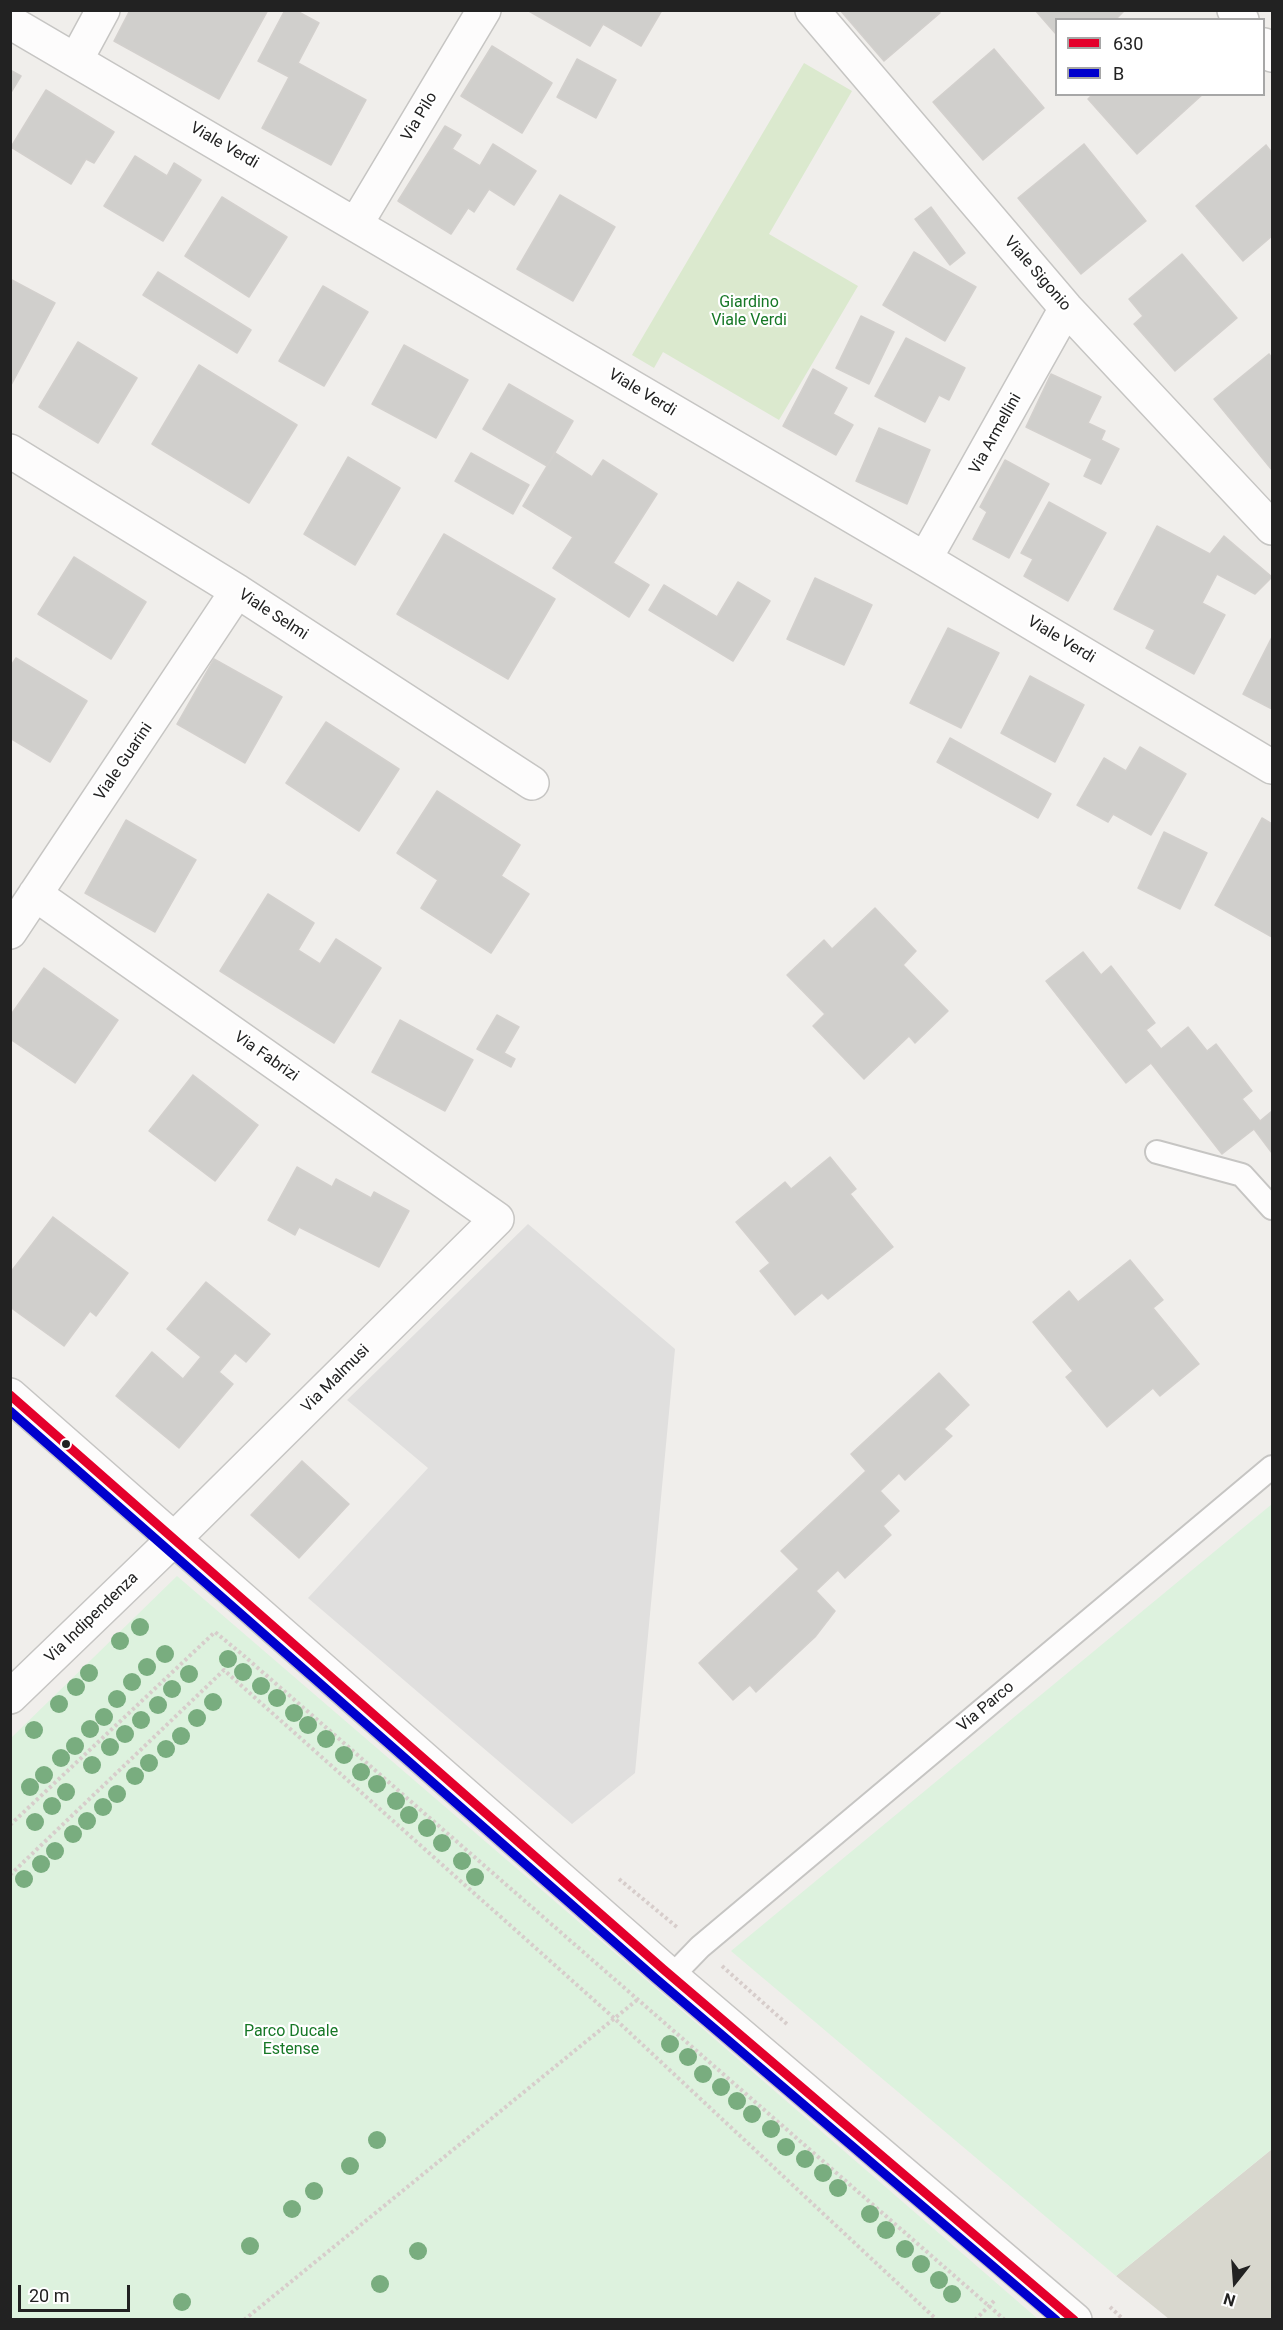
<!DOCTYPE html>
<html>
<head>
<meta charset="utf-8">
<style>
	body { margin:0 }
	#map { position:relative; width:1283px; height:2330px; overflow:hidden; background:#f0eeeb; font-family:Roboto,sans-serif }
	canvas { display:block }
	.frame { position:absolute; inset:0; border:12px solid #222; pointer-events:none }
	.legend { position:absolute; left:1055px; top:18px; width:210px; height:78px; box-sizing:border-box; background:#fff; border:2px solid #a7a7a7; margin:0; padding:8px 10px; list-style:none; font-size:18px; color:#222 }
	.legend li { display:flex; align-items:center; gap:12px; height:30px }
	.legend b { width:30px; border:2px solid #a7a7a7 }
	.north { position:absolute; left:1205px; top:2252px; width:60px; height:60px; -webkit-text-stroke:4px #fff; paint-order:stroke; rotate:197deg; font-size:16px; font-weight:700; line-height:24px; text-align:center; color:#222 }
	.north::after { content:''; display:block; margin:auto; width:21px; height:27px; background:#222; clip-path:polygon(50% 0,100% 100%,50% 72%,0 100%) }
	.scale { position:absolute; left:18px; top:2285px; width:112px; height:27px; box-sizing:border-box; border:3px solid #222; border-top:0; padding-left:8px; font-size:18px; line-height:21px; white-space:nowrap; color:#222; -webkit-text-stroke:4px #fff; paint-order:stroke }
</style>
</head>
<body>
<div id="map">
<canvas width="1283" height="2330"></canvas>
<div class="frame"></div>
<ul class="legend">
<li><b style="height:8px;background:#e4002b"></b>630</li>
<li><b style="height:8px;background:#0000cd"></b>B</li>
</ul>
<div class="north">N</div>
<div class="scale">20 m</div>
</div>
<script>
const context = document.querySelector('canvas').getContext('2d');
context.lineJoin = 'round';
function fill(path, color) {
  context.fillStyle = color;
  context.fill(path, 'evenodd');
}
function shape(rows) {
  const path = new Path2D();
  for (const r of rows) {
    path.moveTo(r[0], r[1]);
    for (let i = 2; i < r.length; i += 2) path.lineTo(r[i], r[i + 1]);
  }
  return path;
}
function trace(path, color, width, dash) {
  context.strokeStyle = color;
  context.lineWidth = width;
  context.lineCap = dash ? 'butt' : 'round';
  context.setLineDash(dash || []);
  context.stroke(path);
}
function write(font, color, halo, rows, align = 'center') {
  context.font = font + ' Roboto,sans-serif';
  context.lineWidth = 4.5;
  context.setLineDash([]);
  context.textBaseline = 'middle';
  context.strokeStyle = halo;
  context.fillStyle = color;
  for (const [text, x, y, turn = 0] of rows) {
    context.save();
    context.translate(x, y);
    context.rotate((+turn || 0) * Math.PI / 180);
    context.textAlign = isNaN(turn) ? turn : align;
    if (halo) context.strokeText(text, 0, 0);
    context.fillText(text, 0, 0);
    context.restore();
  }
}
fill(shape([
	[1272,2149,1272,2319,1169,2319,1116,2276]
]), '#d8d7ce');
fill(shape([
	[804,63,852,91,769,234,858,286,779,420,663,352,654,368,632,355]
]), '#dbe9ce');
fill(shape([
	[1272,1504,1272,2149,1116,2276,731,1951],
	[177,1576,702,2028,1038,2319,11,2319,11,1738]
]), '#ddf2de');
fill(shape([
	[528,1224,675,1349,635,1773,572,1824,308,1598,428,1468,347,1400]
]), '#e0dfde');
const building = shape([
	[130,10,268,10,219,99,114,41,130,10],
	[285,10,295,10,319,23,298,63,366,100,331,165,262,128,289,77,258,61,285,10],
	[527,10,662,10,641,46,603,24,590,46,527,10],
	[840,10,938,10,940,13,884,61,840,10],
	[1035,10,1125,10,1115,20,1056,20,1056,34,1035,10],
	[492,46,552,83,522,133,461,96,492,46],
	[994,49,1044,108,983,160,933,102,994,49],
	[577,59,616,80,596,118,557,97,577,59],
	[10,70,21,76,10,94,10,70],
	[46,90,114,132,94,163,86,159,71,184,11,147,46,90],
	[1093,94,1203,94,1137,154,1088,99,1093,94],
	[445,126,461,135,452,149,480,166,493,144,536,171,514,205,489,189,474,212,468,208,451,234,398,201,445,126],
	[1084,144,1146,221,1081,274,1018,198,1084,144],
	[1266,145,1272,153,1272,236,1243,261,1196,206,1266,145],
	[135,156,167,176,174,163,201,180,163,241,104,206,135,156],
	[560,195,615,227,573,301,517,269,560,195],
	[222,197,287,237,249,297,185,256,222,197],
	[931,207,965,253,950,265,915,219,931,207],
	[914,252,976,287,945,341,883,305,914,252],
	[1182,254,1237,318,1175,371,1134,324,1143,316,1129,299,1182,254],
	[158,272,251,330,237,353,143,295,158,272],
	[10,279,55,303,10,387,10,279],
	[323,286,368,312,324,386,279,361,323,286],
	[861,316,894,332,869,384,836,368,861,316],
	[906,338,965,368,949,400,939,395,925,422,875,396,906,338],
	[78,342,137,378,98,443,39,407,78,342],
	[404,345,468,380,436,438,372,404,404,345],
	[1269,354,1272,358,1272,470,1214,399,1269,354],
	[199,365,297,425,249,503,152,444,199,365],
	[813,369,847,388,833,414,853,425,836,455,783,426,813,369],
	[1051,374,1101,397,1088,423,1105,431,1101,440,1119,449,1101,484,1084,476,1092,459,1026,427,1051,374],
	[509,384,573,421,547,466,483,429,509,384],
	[879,428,930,450,907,504,856,481,879,428],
	[471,453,529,485,513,514,455,481,471,453],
	[555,453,592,477,603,460,657,494,613,563,649,585,629,617,553,568,573,537,523,506,555,453],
	[348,457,400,488,355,565,304,534,348,457],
	[1005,460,1049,484,1009,558,973,539,987,512,980,507,1005,460],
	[1049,502,1106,533,1068,601,1024,576,1033,559,1021,553,1049,502],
	[1157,526,1210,554,1224,536,1272,577,1255,594,1217,574,1202,603,1225,615,1194,674,1146,648,1155,630,1114,609,1157,526],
	[444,534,555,599,508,679,397,614,444,534],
	[74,557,146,602,111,659,38,614,74,557],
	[815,578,872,605,844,665,787,639,815,578],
	[738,582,770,601,733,661,649,610,664,585,717,617,738,582],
	[948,628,999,653,961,728,910,703,948,628],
	[1272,637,1272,709,1243,694,1272,637],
	[16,658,87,701,50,762,10,738,10,667,16,658],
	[214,659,282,697,245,763,177,724,214,659],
	[1030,676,1084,705,1055,762,1001,733,1030,676],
	[326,722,399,769,359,831,286,783,326,722],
	[950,738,1051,794,1038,818,937,762,950,738],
	[1140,747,1186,774,1151,835,1113,814,1108,822,1077,805,1104,758,1126,771,1140,747],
	[437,791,520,845,501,876,529,894,491,953,421,908,438,880,397,853,437,791],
	[1262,818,1272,824,1272,937,1215,905,1262,818],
	[126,820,196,860,155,932,85,893,126,820],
	[1164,832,1207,853,1180,909,1138,888,1164,832],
	[268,894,314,923,298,950,320,964,336,939,381,968,334,1043,220,971,268,894],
	[875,908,916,951,903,965,948,1011,915,1043,909,1036,864,1079,813,1026,825,1014,787,975,824,940,832,949,875,908],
	[1083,952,1101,975,1111,966,1155,1023,1146,1030,1161,1049,1188,1027,1207,1051,1216,1044,1252,1091,1242,1099,1260,1121,1272,1111,1272,1153,1254,1129,1222,1154,1151,1063,1126,1083,1046,981,1083,952],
	[44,968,118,1020,75,1083,10,1039,10,1016,44,968],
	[497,1015,519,1027,504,1053,515,1059,511,1067,477,1049,497,1015],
	[400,1020,473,1060,445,1111,372,1072,400,1020],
	[193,1075,258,1125,215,1181,149,1131,193,1075],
	[830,1157,856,1189,850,1194,893,1247,828,1299,822,1293,795,1315,760,1271,770,1263,736,1222,785,1182,791,1189,830,1157],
	[297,1167,332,1187,336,1179,371,1198,374,1192,409,1211,379,1267,299,1227,295,1235,268,1220,297,1167],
	[53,1217,128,1273,96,1316,90,1311,64,1346,10,1307,10,1273,53,1217],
	[1130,1260,1163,1300,1153,1308,1199,1364,1160,1396,1153,1388,1107,1427,1066,1377,1073,1371,1033,1322,1069,1291,1078,1302,1130,1260],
	[206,1282,270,1334,246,1362,235,1353,219,1372,233,1384,179,1448,116,1396,152,1352,183,1379,201,1357,167,1329,206,1282],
	[939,1373,969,1405,944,1429,952,1436,905,1480,899,1473,880,1491,899,1511,883,1526,891,1535,845,1578,838,1570,816,1591,835,1611,815,1637,756,1692,750,1685,733,1700,699,1663,799,1569,781,1551,866,1471,851,1454,939,1373],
	[302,1461,349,1504,299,1558,251,1515,302,1461]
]);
fill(building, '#d0cfcc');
trace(building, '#d3d0cd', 1.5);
const service = shape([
	[1157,1152,1242,1175,1272,1208],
	[673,1975,700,1947,1272,1467]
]);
const minor = shape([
	[812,10,1066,308,1272,528],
	[1234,10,1242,20],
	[10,22,925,559,1272,767],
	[1264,45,1272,55],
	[76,60,103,10],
	[356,224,484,10],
	[10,451,237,591,532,783],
	[925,559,1066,308],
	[10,932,237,591],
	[10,1395,663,1969,1075,2320],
	[10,1697,174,1539,497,1219,35,894]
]);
trace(service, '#c6c5c3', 26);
trace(minor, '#c6c5c3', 36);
trace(shape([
	[10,1825,215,1632,243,1655,1005,2320],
	[10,1875,224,1670,614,2018,937,2320],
	[619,1879,678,1928],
	[722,1966,788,2025],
	[1110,2307,1124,2320],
	[244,2320,637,2000],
	[975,2320,996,2299]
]), '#d7cdcb', 4, [3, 3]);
trace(service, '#fdfcfc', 22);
trace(minor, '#fdfcfc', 33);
trace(shape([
	[10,1395,663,1969,1074,2320]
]), '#e4002b', 9);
trace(shape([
	[10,1411,655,1978,1056,2320]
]), '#0000cd', 9);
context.fillStyle = '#79ad7f';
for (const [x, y] of [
	[140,1627],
	[120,1641],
	[165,1654],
	[228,1659],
	[147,1667],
	[243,1672],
	[89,1673],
	[189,1674],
	[132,1682],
	[261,1686],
	[76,1687],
	[172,1689],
	[277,1698],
	[117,1699],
	[213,1702],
	[59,1704],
	[158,1705],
	[294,1713],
	[104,1717],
	[197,1718],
	[141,1720],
	[308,1725],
	[90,1729],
	[34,1730],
	[125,1734],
	[181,1736],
	[326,1739],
	[75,1746],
	[110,1747],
	[166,1749],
	[344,1755],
	[61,1758],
	[149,1763],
	[92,1765],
	[361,1772],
	[44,1775],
	[135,1776],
	[377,1784],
	[30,1787],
	[66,1792],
	[117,1794],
	[396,1801],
	[52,1806],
	[103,1807],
	[409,1815],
	[87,1821],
	[35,1822],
	[427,1828],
	[73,1834],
	[442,1843],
	[55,1851],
	[462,1861],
	[41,1864],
	[475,1877],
	[24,1879],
	[670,2044],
	[688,2057],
	[703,2074],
	[721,2087],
	[737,2101],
	[752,2114],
	[771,2129],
	[377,2140],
	[786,2147],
	[805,2159],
	[350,2166],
	[823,2173],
	[838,2188],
	[314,2191],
	[292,2209],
	[870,2214],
	[886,2230],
	[250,2246],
	[905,2249],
	[418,2251],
	[921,2264],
	[939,2280],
	[380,2284],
	[952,2294],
	[182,2302]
]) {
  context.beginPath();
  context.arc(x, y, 9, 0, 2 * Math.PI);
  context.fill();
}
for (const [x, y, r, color] of [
	[66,1444,5,"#222"]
]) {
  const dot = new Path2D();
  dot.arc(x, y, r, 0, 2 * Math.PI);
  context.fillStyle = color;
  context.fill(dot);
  trace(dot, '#fff', 2);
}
write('16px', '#222', '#fff', [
	["Via Pilo",420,117,-59],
	["Viale Verdi",224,146,30],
	["Viale Sigonio",1037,274,49],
	["Viale Verdi",642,393,31],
	["Via Armellini",996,434,-61],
	["Viale Selmi",273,615,33],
	["Viale Verdi",1061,640,31],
	["Viale Guarini",124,762,-56],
	["Via Fabrizi",266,1057,35],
	["Via Malmusi",336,1379,-45],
	["Via Indipendenza",92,1618,-44],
	["Via Parco",986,1707,-40]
]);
write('16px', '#177827', '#fff', [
	["Giardino",749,303],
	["Viale Verdi",749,321],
	["Parco Ducale",291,2032],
	["Estense",291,2050]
]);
</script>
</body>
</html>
